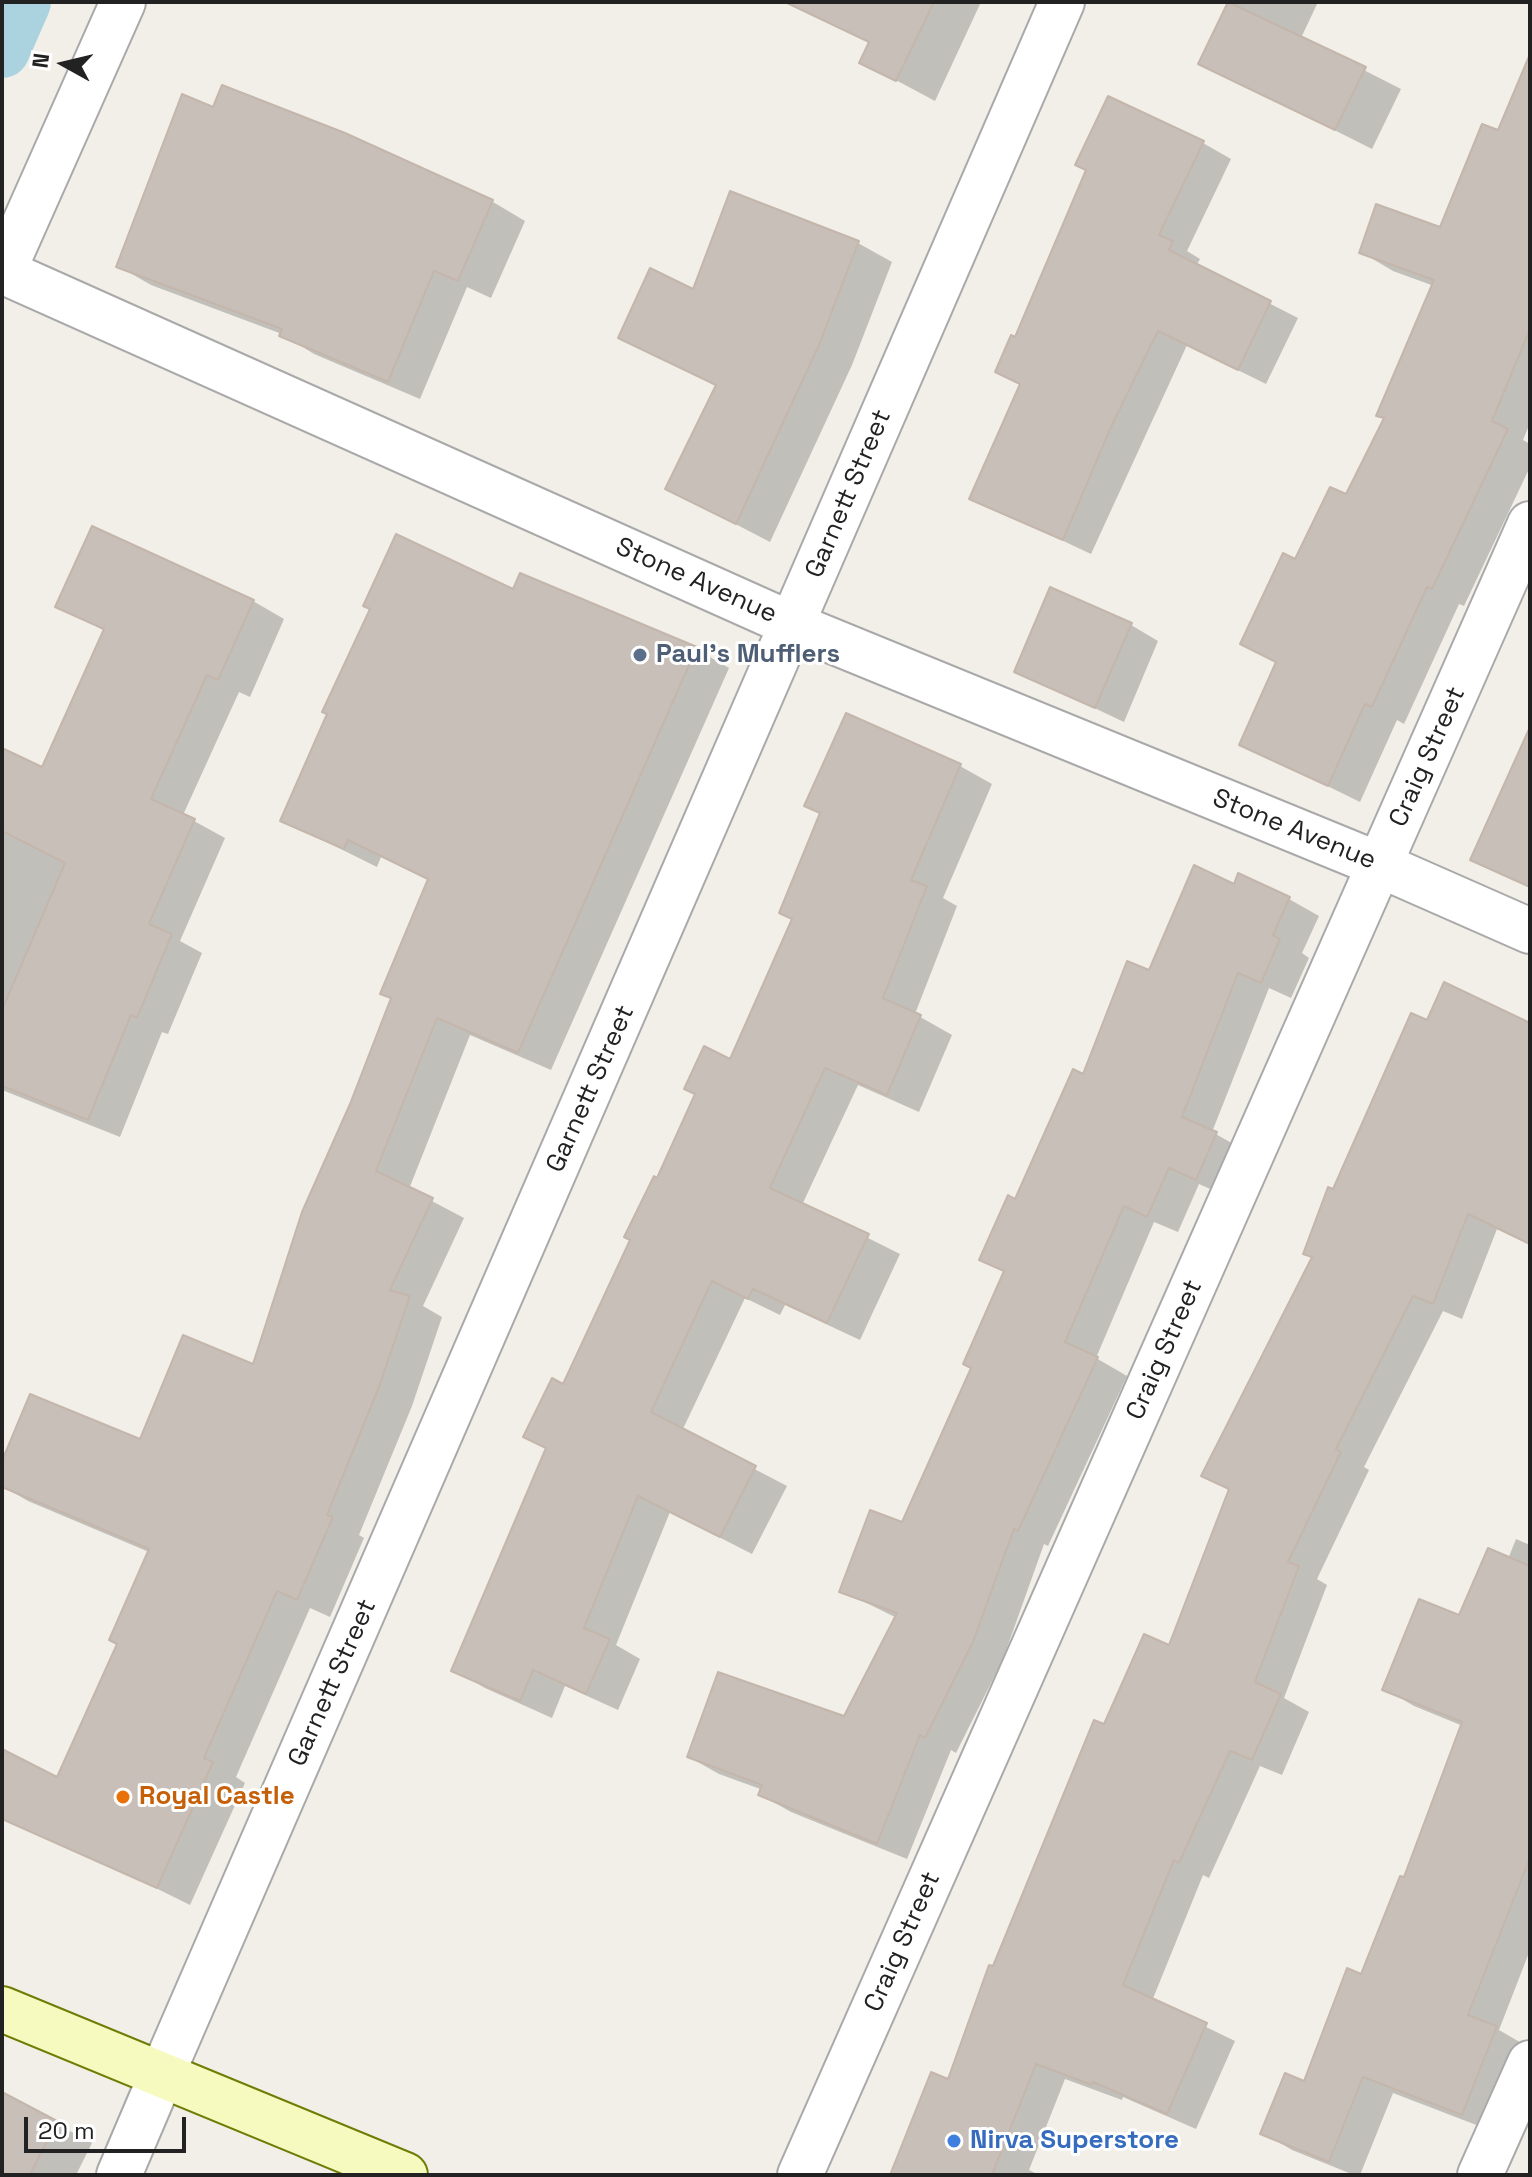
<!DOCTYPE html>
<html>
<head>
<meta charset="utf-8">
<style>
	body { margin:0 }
	#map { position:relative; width:1532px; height:2177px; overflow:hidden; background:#f2efe9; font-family:"Space Grotesk",sans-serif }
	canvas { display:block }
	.frame { position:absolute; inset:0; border:4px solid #222; pointer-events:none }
	.north { position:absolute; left:24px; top:24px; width:80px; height:80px; -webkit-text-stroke:6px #fff; paint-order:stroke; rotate:278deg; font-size:22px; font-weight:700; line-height:32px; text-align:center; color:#222 }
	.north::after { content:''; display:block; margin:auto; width:28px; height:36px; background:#222; clip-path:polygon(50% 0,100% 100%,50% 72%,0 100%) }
	.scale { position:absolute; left:24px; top:2117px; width:162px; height:36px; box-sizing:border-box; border:4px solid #222; border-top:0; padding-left:10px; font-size:24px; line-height:28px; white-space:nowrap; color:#222; -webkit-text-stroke:6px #fff; paint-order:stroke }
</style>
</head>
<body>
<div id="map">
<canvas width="1532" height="2177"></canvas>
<div class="frame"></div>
<div class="north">N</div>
<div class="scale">20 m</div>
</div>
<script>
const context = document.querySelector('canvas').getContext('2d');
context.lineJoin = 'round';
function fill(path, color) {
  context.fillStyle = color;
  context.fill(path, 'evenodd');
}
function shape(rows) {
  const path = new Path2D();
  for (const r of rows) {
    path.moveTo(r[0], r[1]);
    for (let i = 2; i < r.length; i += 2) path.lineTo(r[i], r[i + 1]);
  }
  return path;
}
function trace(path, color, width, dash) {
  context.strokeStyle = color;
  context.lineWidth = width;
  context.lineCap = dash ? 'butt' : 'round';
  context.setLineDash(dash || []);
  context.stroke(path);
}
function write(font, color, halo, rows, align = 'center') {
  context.font = font + ' "Space Grotesk",sans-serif';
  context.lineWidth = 6;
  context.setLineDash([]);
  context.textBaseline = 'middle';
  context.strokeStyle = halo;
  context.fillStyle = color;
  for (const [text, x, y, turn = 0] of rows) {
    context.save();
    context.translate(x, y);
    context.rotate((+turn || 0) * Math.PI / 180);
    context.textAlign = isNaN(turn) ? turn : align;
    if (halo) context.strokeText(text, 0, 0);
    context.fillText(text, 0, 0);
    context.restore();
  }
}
fill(shape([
	[818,2,981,2,935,101,862,62,871,44,813,13],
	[1231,2,1318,2,1301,38,1401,89,1372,149,1201,63],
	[1530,56,1530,423,1523,440,1530,444,1530,467,1464,606,1459,604,1404,724,1397,720,1360,802,1242,744,1278,664,1242,644,1296,561,1347,497,1386,419,1434,286,1393,271,1361,252,1441,230,1499,132],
	[214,109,344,135,493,202,525,221,491,298,467,287,420,399,314,354,282,334,151,285,118,266],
	[1203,143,1231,159,1187,251,1200,259,1196,266,1298,318,1266,384,1187,345,1091,554,972,498,1022,385,997,371,1016,340],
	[858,243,892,262,852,365,770,542,668,489,718,387,620,337,694,291],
	[514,592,696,649,729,668,551,1070,470,1035,409,1189,464,1218,423,1306,442,1317,412,1406,359,1535,364,1538,330,1617,310,1608,236,1777,245,1783,190,1905,99,1860,119,1644,149,1552,28,1501,2,1486,2,1466,141,1441,254,1366,393,998,430,881,381,857,377,867,282,820],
	[253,601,284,619,250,697,239,692,183,815,225,838,180,941,202,953,168,1034,162,1032,120,1137,2,1090,2,750,43,770,105,631,58,606],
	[1131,625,1158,641,1124,722,1016,671],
	[1530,747,1530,888,1473,859],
	[960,766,992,784,943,898,957,906,915,1014,952,1035,919,1112,858,1085,802,1205,900,1254,860,1340,785,1305,780,1315,745,1298,682,1431,787,1486,752,1554,670,1512,616,1645,640,1659,618,1710,565,1686,552,1718,485,1688,454,1670,548,1449,564,1387,658,1180,731,1061],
	[1235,886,1289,899,1319,916,1302,953,1309,958,1291,998,1269,988,1212,1132,1246,1151,1226,1196,1199,1184,1178,1232,1154,1222,1096,1358,1127,1376,1048,1546,1044,1544,1003,1659,956,1753,951,1750,907,1859,791,1812,761,1795,763,1790,719,1774,689,1757,845,1719,897,1618,842,1591,903,1524,974,1368,1006,1273,982,1259,1084,1077,1150,972],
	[1428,1022,1530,1025,1530,1245,1497,1229,1462,1319,1443,1311,1364,1467,1369,1470,1317,1579,1327,1585,1284,1698,1309,1712,1282,1775,1260,1766,1209,1878,1203,1875,1152,2001,1235,2041,1196,2129,1123,2097,1122,2100,1065,2079,1029,2170,1039,2175,892,2175,949,2082,994,1969,1105,1727,1171,1648,1230,1491,1204,1475,1314,1258,1334,1192],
	[1516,1539,1530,1545,1530,1950,1499,2030,1525,2045,1492,2131,1393,2093,1360,2175,1354,2175,1292,2150,1263,2133,1305,2084,1362,1976,1405,1880,1463,1726,1414,1706,1385,1689,1460,1617,1508,1559],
	[2,2094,92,2143,76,2175,2,2175]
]), '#0003');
trace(shape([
	[2,50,23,2]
]), '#aad3df', 56);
const building = shape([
	[785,2,934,2,896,81,859,63,869,42,785,2],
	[1228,2,1366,67,1335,130,1198,64,1228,2],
	[1530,54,1530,329,1492,421,1508,429,1432,589,1427,587,1372,707,1365,704,1328,786,1239,745,1276,662,1240,644,1283,553,1295,559,1330,487,1346,494,1384,418,1376,416,1434,280,1359,253,1376,204,1440,227,1482,124,1498,130,1530,54],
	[222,85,345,133,493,200,458,281,434,271,388,382,279,336,282,329,116,267,182,94,213,107,222,85],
	[1108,96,1204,141,1159,235,1173,241,1169,250,1271,301,1238,370,1158,331,1111,427,1063,540,969,499,1020,384,995,372,1011,335,1015,337,1086,170,1075,165,1108,96],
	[730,191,859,241,819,345,736,524,665,489,716,385,618,338,650,268,693,289,730,191],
	[92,526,254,600,218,680,207,675,151,799,195,819,149,924,172,934,137,1018,131,1015,88,1120,2,1086,2,1010,65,863,2,831,2,748,42,767,104,629,55,607,92,526],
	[396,534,513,589,520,573,697,647,518,1053,437,1018,376,1171,433,1198,390,1290,410,1296,379,1387,327,1515,333,1517,297,1600,277,1591,204,1758,213,1762,157,1888,2,1819,2,1749,57,1777,117,1644,109,1640,149,1549,2,1487,2,1461,30,1394,140,1439,183,1335,253,1364,302,1212,350,1104,391,998,380,994,428,879,348,840,344,849,280,821,327,714,322,712,370,609,363,606,396,534],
	[1050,587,1132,623,1095,708,1014,672,1050,587],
	[846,713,961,764,911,880,927,886,883,998,921,1015,887,1095,825,1068,770,1188,869,1234,827,1323,753,1289,748,1299,712,1281,651,1412,756,1466,720,1537,638,1496,584,1628,610,1639,586,1694,533,1670,520,1701,451,1671,546,1448,523,1437,552,1378,563,1384,630,1240,624,1237,654,1176,657,1178,695,1094,684,1089,704,1046,730,1059,792,919,779,913,820,813,804,806,846,713],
	[1530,727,1530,887,1470,860,1530,727],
	[1194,865,1234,884,1238,873,1290,897,1273,935,1280,939,1261,983,1238,973,1182,1117,1217,1132,1196,1180,1169,1168,1147,1217,1124,1206,1065,1342,1098,1357,1018,1531,1014,1529,973,1642,925,1738,920,1735,877,1844,758,1795,762,1785,687,1757,718,1672,844,1716,897,1613,839,1592,870,1510,902,1522,971,1368,963,1364,1004,1271,979,1260,1008,1195,1015,1199,1073,1069,1083,1074,1127,961,1149,970,1194,865],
	[1444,982,1530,1023,1530,1244,1468,1214,1433,1304,1413,1296,1336,1449,1341,1452,1288,1562,1299,1566,1255,1682,1281,1694,1252,1760,1230,1751,1179,1863,1174,1860,1123,1985,1207,2023,1167,2114,1093,2082,1092,2085,1036,2064,992,2175,890,2175,931,2072,948,2079,989,1965,993,1966,1094,1720,1104,1724,1144,1634,1169,1645,1229,1489,1201,1476,1312,1257,1303,1254,1328,1187,1333,1189,1411,1013,1427,1020,1444,982],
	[1488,1548,1530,1566,1530,1858,1468,2015,1497,2026,1462,2115,1363,2077,1329,2162,1260,2134,1285,2073,1304,2081,1347,1968,1361,1974,1400,1876,1404,1877,1462,1722,1382,1690,1419,1599,1459,1615,1488,1548],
	[2,2092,57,2121,30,2175,2,2175,2,2092]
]);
fill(building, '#c7bfb8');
trace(building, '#c4b6ab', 2);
const minor = shape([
	[2,271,793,625,1380,865,1530,931],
	[2,274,123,2],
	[162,2074,1062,2],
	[800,2175,1530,524],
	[1480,2175,1530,2063]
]);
const tertiary = shape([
	[119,2175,162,2074]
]);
const secondary = shape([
	[2,2009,405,2175]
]);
trace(minor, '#a9a9a9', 48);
trace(tertiary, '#a9a9a9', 48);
trace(secondary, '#707d05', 48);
trace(minor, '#fff', 44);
trace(tertiary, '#fff', 44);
trace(secondary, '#f7fabf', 44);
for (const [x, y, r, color] of [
	[640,655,8,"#5c6f8a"],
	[123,1797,8,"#e8710a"],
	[954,2141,8,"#3f7fe0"]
]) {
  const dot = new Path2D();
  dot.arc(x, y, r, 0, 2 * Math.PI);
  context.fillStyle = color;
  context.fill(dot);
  trace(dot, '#fff', 3);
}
write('26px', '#222', '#fff', [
	["Garnett Street",849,494,-67],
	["Stone Avenue",696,581,24],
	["Craig Street",1428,757,-66],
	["Stone Avenue",1294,830,22],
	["Garnett Street",591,1089,-66],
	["Craig Street",1165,1350,-66],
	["Garnett Street",333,1683,-66],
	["Craig Street",903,1942,-66]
]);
write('bold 26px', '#4e5e75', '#fff', [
	["Paul’s Mufflers",656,655]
], 'left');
write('bold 26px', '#c56008', '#fff', [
	["Royal Castle",139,1797]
], 'left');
write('bold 26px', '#366cbe', '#fff', [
	["Nirva Superstore",970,2141]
], 'left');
</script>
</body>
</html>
